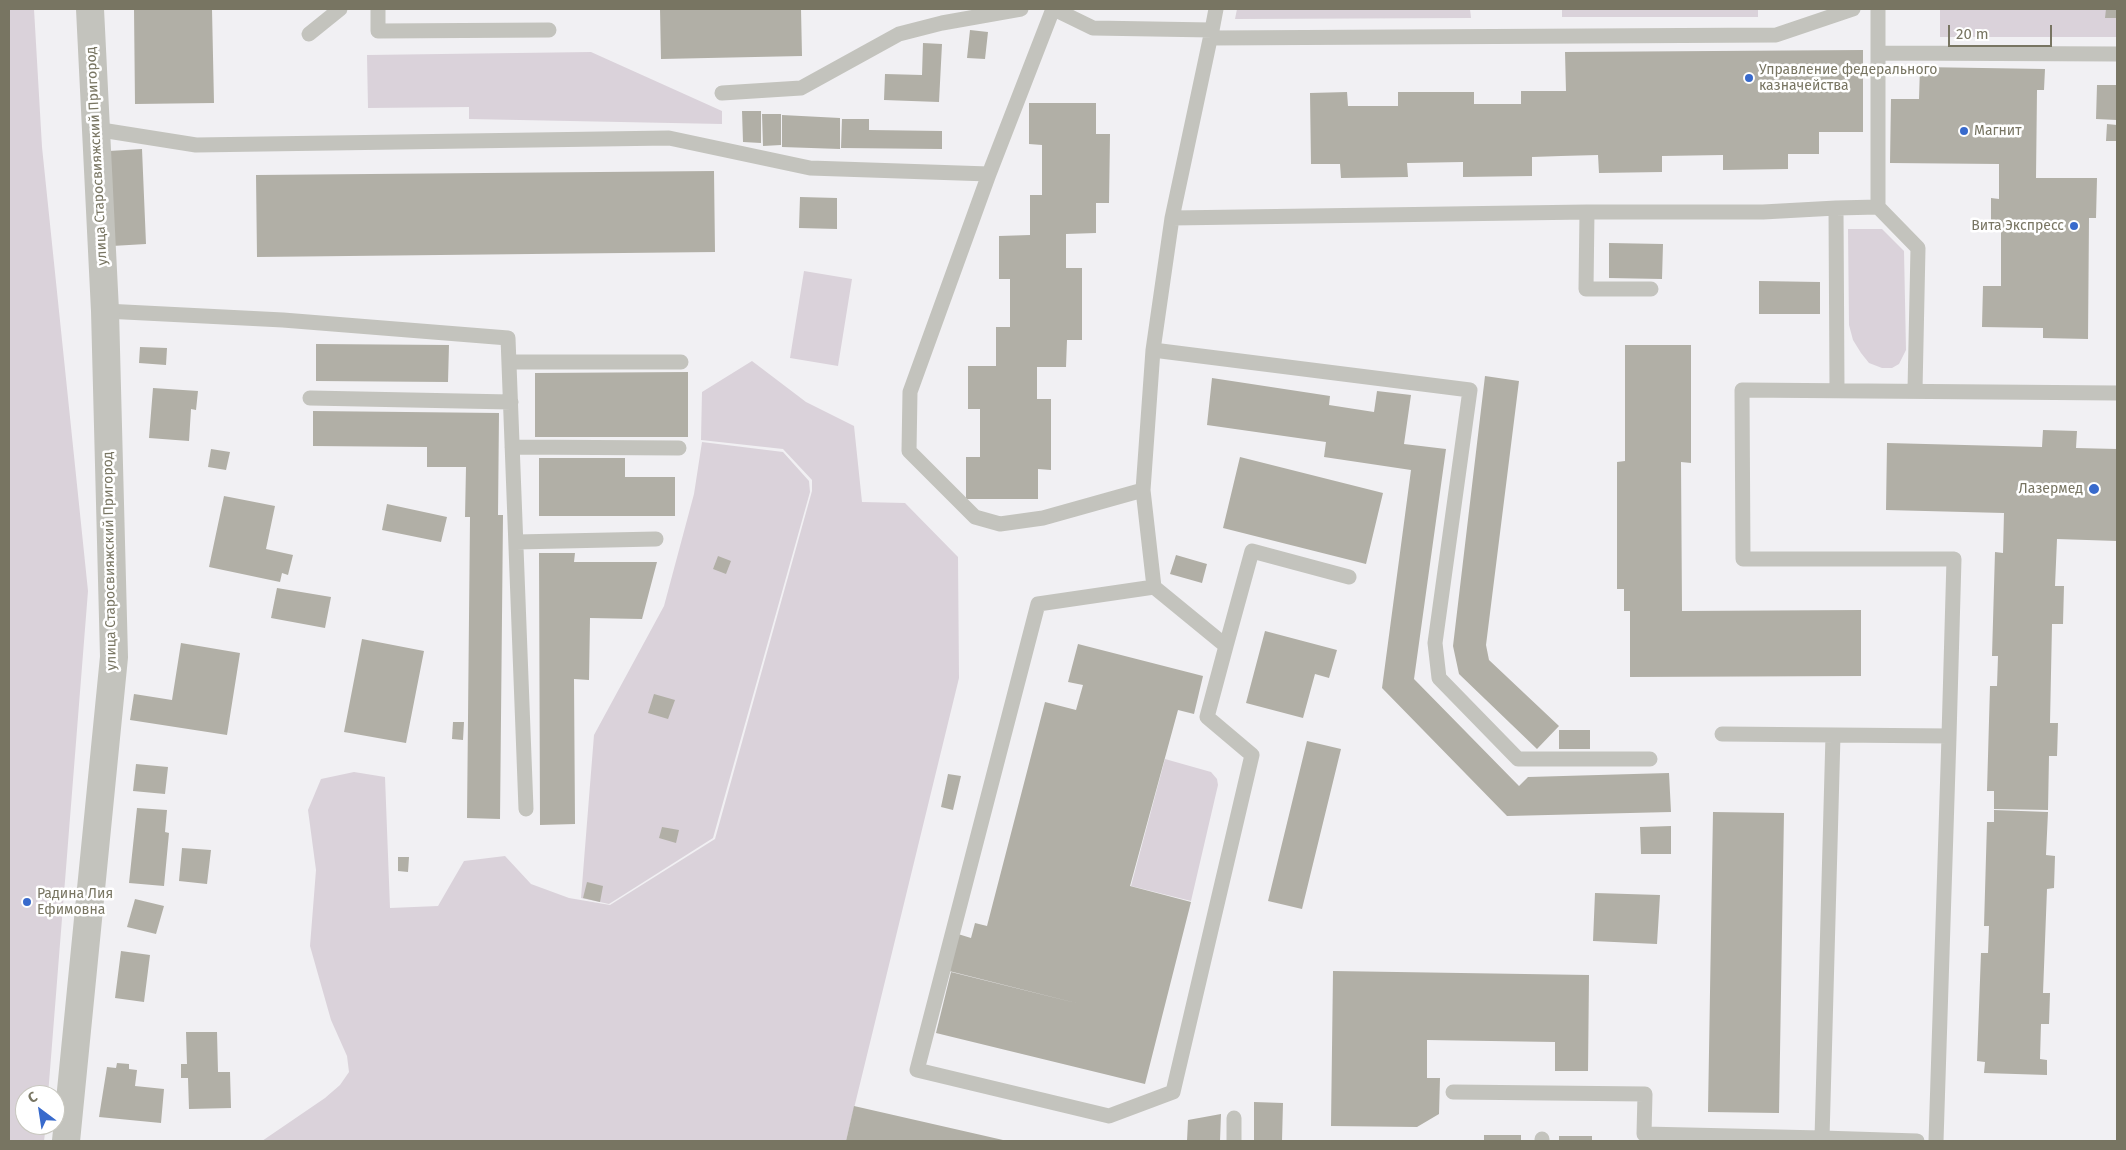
<!DOCTYPE html>
<html>
<head>
<meta charset="utf-8">
<style>
	body { margin:0 }
	#map { position:relative; width:2126px; height:1150px; overflow:hidden; background:#f1f0f3; font-family:"Fira Sans",sans-serif }
	canvas { display:block }
	.frame { position:absolute; inset:0; border:10px solid #787562; pointer-events:none }
	.north { position:absolute; left:15px; top:1085px; width:50px; height:50px; box-sizing:border-box; background:#fff; border:1px solid #c9c8c0; border-radius:50%; rotate:329deg; font-size:14px; font-weight:700; line-height:20px; text-align:center; color:#787562 }
	.north::after { content:''; display:block; margin:auto; width:18px; height:22px; background:#386acc; clip-path:polygon(50% 0,100% 100%,50% 72%,0 100%) }
	.scale { position:absolute; left:1948px; top:25px; width:104px; height:22px; box-sizing:border-box; border:2px solid #787562; border-top:0; padding-left:6px; font-size:15px; line-height:18px; white-space:nowrap; color:#787562; -webkit-text-stroke:4px #fff; paint-order:stroke }
</style>
</head>
<body>
<div id="map">
<canvas width="2126" height="1150"></canvas>
<div class="frame"></div>
<div class="north">С</div>
<div class="scale">20 m</div>
</div>
<script>
const context = document.querySelector('canvas').getContext('2d');
context.lineJoin = 'round';
function fill(path, color) {
  context.fillStyle = color;
  context.fill(path, 'evenodd');
}
function shape(rows) {
  const path = new Path2D();
  for (const r of rows) {
    path.moveTo(r[0], r[1]);
    for (let i = 2; i < r.length; i += 2) path.lineTo(r[i], r[i + 1]);
  }
  return path;
}
function trace(path, color, width, dash) {
  context.strokeStyle = color;
  context.lineWidth = width;
  context.lineCap = dash ? 'butt' : 'round';
  context.setLineDash(dash || []);
  context.stroke(path);
}
function write(font, color, halo, rows, align = 'center') {
  context.font = font + ' "Fira Sans",sans-serif';
  context.lineWidth = 5;
  context.setLineDash([]);
  context.textBaseline = 'middle';
  context.strokeStyle = halo;
  context.fillStyle = color;
  for (const [text, x, y, turn = 0] of rows) {
    context.save();
    context.translate(x, y);
    context.rotate((+turn || 0) * Math.PI / 180);
    context.textAlign = isNaN(turn) ? turn : align;
    if (halo) context.strokeText(text, 0, 0);
    context.fillText(text, 0, 0);
    context.restore();
  }
}
fill(shape([
	[9,9,34,9,42,147,88,591,48,1095,25,1095,25,1125,46,1125,44,1141,9,1141],
	[1237,9,1470,9,1471,18,1235,19],
	[1562,9,1758,9,1758,17,1562,17],
	[1940,9,2117,9,2117,37,1940,37],
	[591,52,722,111,722,124,469,119,469,107,368,108,367,55],
	[1848,229,1882,229,1904,251,1906,350,1899,364,1892,368,1882,368,1869,363,1861,353,1853,340,1849,325],
	[804,271,852,279,838,366,790,358],
	[752,361,806,402,854,426,862,502,905,503,958,557,959,678,846,1141,262,1141,325,1098,340,1085,349,1072,347,1056,331,1020,310,946,316,870,308,810,321,779,354,772,385,777,390,908,438,906,464,861,505,856,531,884,569,898,610,905,715,839,812,491,812,480,783,449,701,440,702,392],
	[702,442,783,452,809,481,810,492,713,838,609,904,581,898,594,735,664,606,694,494],
	[1165,759,1211,772,1217,779,1218,785,1191,901,1131,886]
]), '#dad2da');
fill(shape([
	[134,9,212,9,214,103,135,104],
	[660,9,801,9,802,56,661,59],
	[2106,9,2117,9,2117,18,2105,18],
	[970,30,988,32,985,59,967,58],
	[923,43,942,44,939,102,884,100,885,74,922,75],
	[1863,50,1863,132,1819,132,1819,154,1788,154,1788,169,1723,170,1723,155,1662,156,1662,172,1599,173,1598,155,1561,156,1532,157,1532,176,1463,177,1463,162,1407,163,1408,177,1341,178,1340,164,1311,164,1310,93,1347,92,1348,106,1398,106,1398,92,1474,92,1474,104,1521,104,1521,91,1566,91,1565,52],
	[1920,67,2045,69,2044,90,2037,90,2036,178,2097,178,2096,218,2089,218,2088,339,2043,338,2043,328,1982,327,1983,286,2001,286,2001,220,1991,221,1991,198,1999,199,1999,164,1890,163,1891,99,1919,99],
	[2097,85,2117,85,2117,120,2096,119],
	[1029,103,1096,103,1096,134,1110,134,1109,203,1096,203,1096,233,1066,234,1066,268,1082,268,1082,340,1067,340,1066,367,1037,367,1037,399,1051,399,1051,470,1038,469,1038,499,966,499,966,457,980,457,980,409,968,409,968,366,996,366,996,327,1010,327,1010,279,999,279,999,236,1030,235,1030,195,1042,195,1042,145,1029,144],
	[742,111,761,111,761,143,743,142],
	[762,114,781,114,781,145,763,146],
	[782,115,840,118,840,149,782,147],
	[842,119,869,119,869,130,942,131,942,149,841,148],
	[2107,124,2117,125,2117,141,2106,141],
	[142,149,146,244,112,246,109,151],
	[714,171,715,252,257,257,256,175],
	[800,197,837,198,837,229,799,228],
	[1609,243,1663,244,1662,279,1609,278],
	[1759,281,1820,282,1820,314,1759,314],
	[316,344,449,345,448,382,316,381],
	[1625,345,1691,345,1691,463,1681,462,1682,611,1861,610,1861,676,1630,677,1630,611,1624,611,1624,589,1617,589,1617,462,1625,461],
	[140,347,167,348,166,365,139,363],
	[688,372,688,437,535,437,535,373],
	[1485,376,1519,381,1486,645,1489,660,1559,726,1537,749,1459,674,1453,646],
	[1212,378,1330,396,1329,405,1374,412,1377,391,1411,395,1404,444,1446,449,1414,679,1519,786,1528,777,1669,773,1671,812,1507,816,1382,688,1411,470,1324,457,1326,442,1207,425],
	[153,388,198,391,196,410,191,409,189,441,149,438],
	[313,411,499,413,498,515,503,515,500,819,467,818,470,517,465,517,466,467,427,467,427,447,313,446],
	[2043,430,2077,431,2076,448,2117,449,2117,541,2057,539,2055,586,2064,586,2063,624,2052,624,2050,723,2058,723,2057,756,2049,756,2048,810,1994,809,1994,791,1987,791,1990,686,1997,686,1998,656,1992,656,1995,552,2003,553,2004,513,1886,510,1887,443,2042,447],
	[211,449,230,452,226,470,208,467],
	[1240,457,1383,493,1366,564,1223,528],
	[539,458,625,458,625,477,675,477,675,516,539,516],
	[224,496,275,506,266,549,293,555,288,575,282,573,280,582,209,567],
	[387,504,447,517,441,542,382,530],
	[539,553,575,553,574,562,657,562,642,619,590,618,589,680,574,679,575,824,540,825],
	[1176,555,1207,564,1202,583,1170,574],
	[718,556,731,561,726,574,713,569],
	[277,588,331,597,325,628,271,618],
	[1265,631,1337,650,1329,678,1315,674,1303,718,1246,703],
	[362,639,424,651,406,743,344,732],
	[181,643,240,653,227,735,130,720,134,694,172,700],
	[1078,644,1203,676,1194,714,1178,710,1130,886,1191,902,1145,1084,936,1033,951,972,1080,1004,949,971,958,934,971,938,975,923,987,926,1045,702,1076,710,1083,685,1068,682],
	[654,694,675,700,668,719,648,713],
	[453,722,464,722,463,740,452,739],
	[1559,730,1590,730,1590,749,1559,749],
	[1307,741,1341,749,1302,909,1268,901],
	[136,764,168,767,165,794,133,791],
	[948,774,961,776,953,810,941,807],
	[137,808,167,810,165,832,169,833,164,886,129,883],
	[1994,810,2048,812,2046,855,2055,856,2054,888,2047,889,2043,993,2050,993,2049,1024,2041,1024,2040,1059,2047,1060,2047,1075,1984,1073,1985,1062,1977,1061,1981,953,1988,953,1989,926,1984,926,1987,822,1994,822],
	[1713,812,1784,813,1779,1113,1708,1112],
	[1671,826,1671,854,1641,854,1640,827],
	[662,827,679,830,676,843,659,838],
	[182,848,211,850,207,884,179,881],
	[398,857,409,857,408,872,398,871],
	[587,882,603,886,600,902,583,898],
	[1595,893,1660,895,1657,944,1593,941],
	[135,899,164,906,156,934,127,927],
	[121,951,150,955,144,1002,115,998],
	[1333,971,1589,975,1588,1071,1555,1071,1555,1042,1427,1040,1427,1078,1440,1078,1439,1114,1417,1127,1331,1126],
	[186,1032,217,1032,218,1072,230,1072,231,1108,189,1109,188,1078,181,1078,181,1064,187,1064],
	[117,1063,129,1064,129,1069,137,1070,135,1086,164,1089,161,1123,99,1117,107,1067,116,1068],
	[1254,1102,1283,1103,1282,1141,1254,1141],
	[854,1106,1003,1140,1003,1141,846,1141],
	[1221,1114,1220,1141,1187,1141,1188,1120],
	[1484,1135,1521,1135,1521,1141,1484,1141],
	[1559,1136,1592,1136,1592,1141,1559,1141]
]), '#b1afa6');
trace(shape([
	[378,9,378,31,549,30],
	[1053,9,989,174,910,392,909,451,975,517,1000,524,1043,518,1143,490],
	[1054,9,1093,28,1212,30,1172,218,1153,350,1143,490,1154,587,1226,646,1207,717,1252,755,1173,1092,1109,1116,917,1070,1038,604,1154,587],
	[1212,30,1216,9],
	[309,34,340,9],
	[1211,38,1776,35,1853,9],
	[1878,53,2117,54],
	[722,93,801,88,899,34,942,23,1021,9],
	[95,129,196,145,669,138,810,168,989,174],
	[1878,207,1918,248,1915,390],
	[1587,212,1586,289,1651,289],
	[1172,218,1587,212,1763,212,1836,208],
	[105,311,283,320,508,338,526,809],
	[1153,350,1470,390,1435,643,1439,678,1518,759,1650,759],
	[509,362,681,362],
	[1837,390,1836,208,1878,207,1878,9],
	[310,398,511,402],
	[512,447,679,448],
	[516,542,656,539],
	[1226,646,1252,551,1349,577],
	[1722,734,1949,736,1936,1141],
	[1833,735,1822,1138,1917,1141],
	[1949,736,1954,559,1743,559,1742,390,2117,393],
	[1453,1092,1645,1094,1644,1134,1822,1138],
	[1542,1139,1542,1141],
	[1234,1141,1234,1118]
]), '#c3c3bd', 15);
trace(shape([
	[66,1141,114,657,105,311,90,9]
]), '#c3c3bd', 28);
for (const [x, y, r, color] of [
	[1749,78,5,"#386acc"],
	[1964,131,5,"#386acc"],
	[2074,226,5,"#386acc"],
	[2094,489,6,"#386acc"],
	[27,902,5,"#386acc"]
]) {
  const dot = new Path2D();
  dot.arc(x, y, r, 0, 2 * Math.PI);
  context.fillStyle = color;
  context.fill(dot);
  trace(dot, '#fff', 2);
}
write('14px', '#787562', '#fff', [
	["Управление федерального",1759,70],
	["казначейства",1759,86],
	["Магнит",1974,131],
	["Вита Экспресс",2064,226,"right"],
	["Лазермед",2083,489,"right"],
	["Радина Лия",37,894],
	["Ефимовна",37,910]
], 'left');
write('14px', '#787562', '#fff', [
	["улица Старосвияжский Пригород",97,156,-93],
	["улица Старосвияжский Пригород",110,561,-91]
]);
</script>
</body>
</html>
